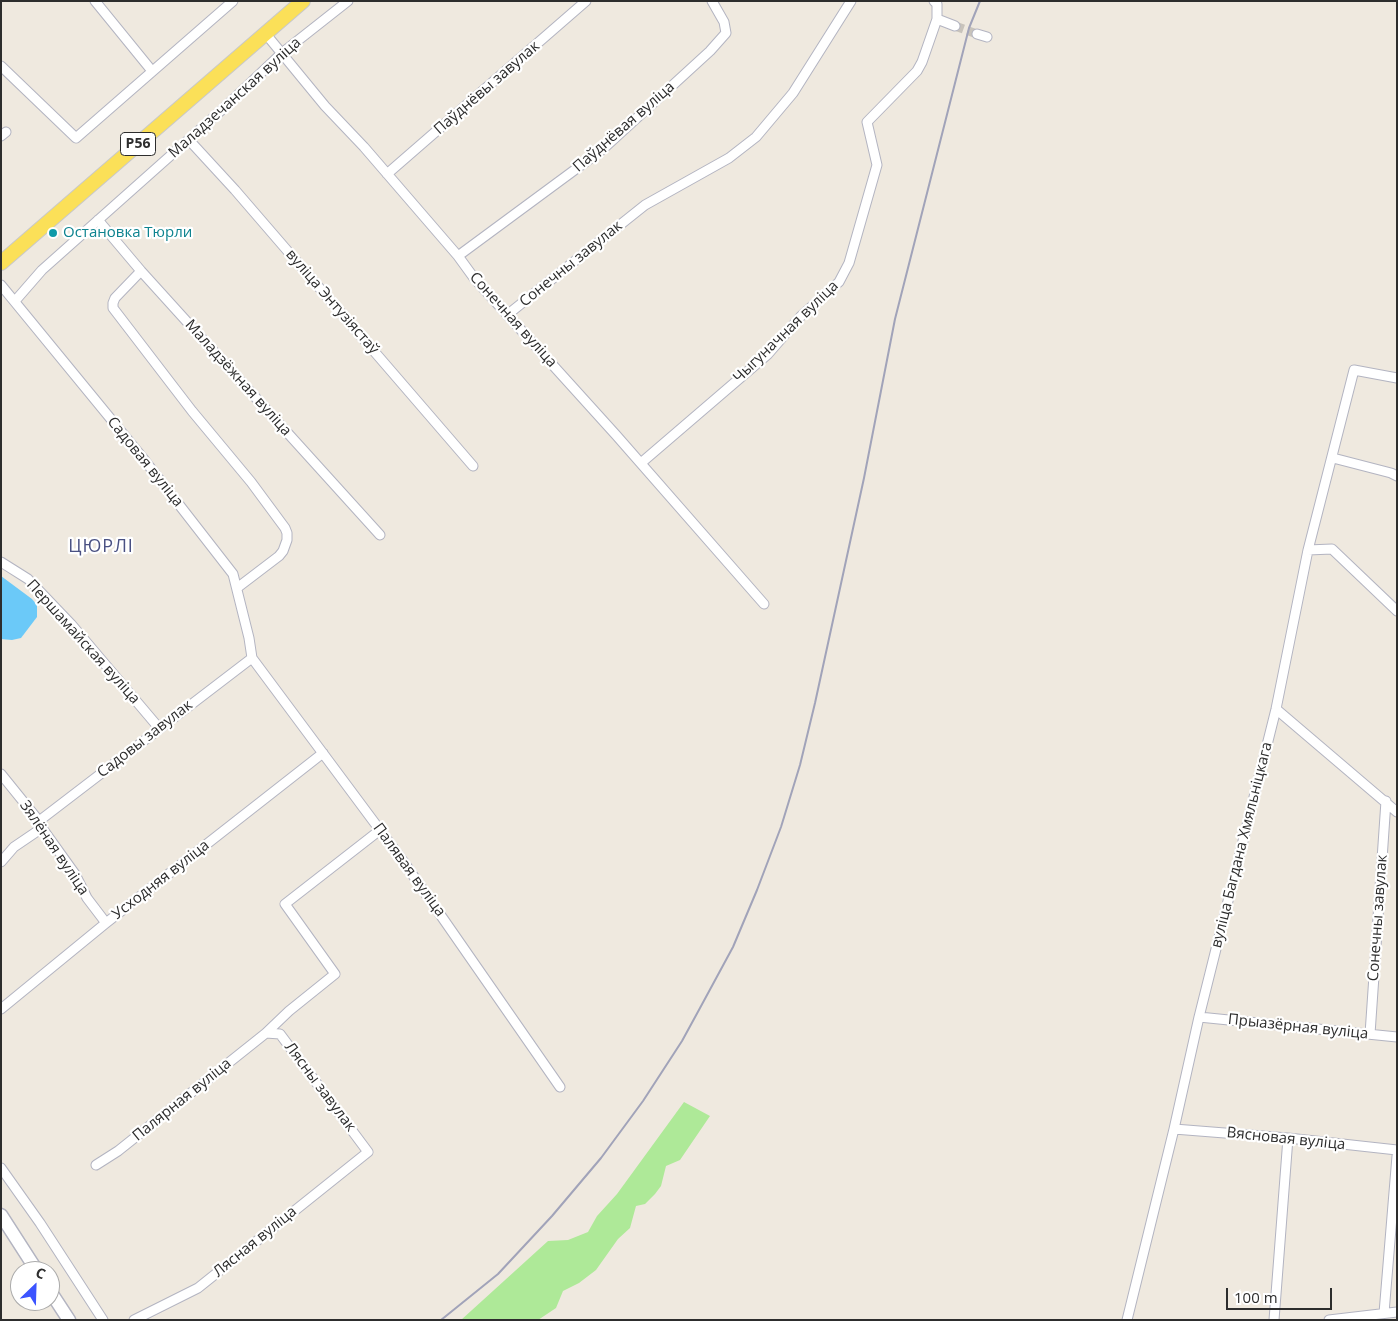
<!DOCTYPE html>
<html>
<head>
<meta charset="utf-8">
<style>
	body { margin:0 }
	#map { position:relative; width:1398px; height:1321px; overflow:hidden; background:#efe9df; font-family:"Open Sans",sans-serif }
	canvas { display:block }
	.frame { position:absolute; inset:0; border:2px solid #2d2d2d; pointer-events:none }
	.north { position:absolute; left:10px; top:1261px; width:50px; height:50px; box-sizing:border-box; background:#fff; border:1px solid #ababab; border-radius:50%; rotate:24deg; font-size:14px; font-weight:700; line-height:20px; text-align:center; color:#2d2d2d }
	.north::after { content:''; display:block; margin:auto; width:18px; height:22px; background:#3c54ff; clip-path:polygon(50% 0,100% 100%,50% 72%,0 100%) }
	.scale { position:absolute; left:1226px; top:1288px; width:106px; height:22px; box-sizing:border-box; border:2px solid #2d2d2d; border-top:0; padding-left:6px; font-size:15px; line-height:18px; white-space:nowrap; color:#2d2d2d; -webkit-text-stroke:4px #fff; paint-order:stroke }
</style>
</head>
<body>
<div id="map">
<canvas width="1398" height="1321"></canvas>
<div class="frame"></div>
<div class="north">С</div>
<div class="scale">100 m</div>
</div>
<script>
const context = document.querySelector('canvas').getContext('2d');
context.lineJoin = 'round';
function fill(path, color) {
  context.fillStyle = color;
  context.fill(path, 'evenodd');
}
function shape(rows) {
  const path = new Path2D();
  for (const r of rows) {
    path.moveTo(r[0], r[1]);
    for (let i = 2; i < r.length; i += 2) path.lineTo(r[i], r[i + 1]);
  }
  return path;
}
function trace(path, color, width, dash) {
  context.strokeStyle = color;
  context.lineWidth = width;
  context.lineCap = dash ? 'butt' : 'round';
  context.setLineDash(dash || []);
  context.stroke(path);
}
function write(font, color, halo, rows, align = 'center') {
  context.font = font + ' "Open Sans",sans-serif';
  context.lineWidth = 4.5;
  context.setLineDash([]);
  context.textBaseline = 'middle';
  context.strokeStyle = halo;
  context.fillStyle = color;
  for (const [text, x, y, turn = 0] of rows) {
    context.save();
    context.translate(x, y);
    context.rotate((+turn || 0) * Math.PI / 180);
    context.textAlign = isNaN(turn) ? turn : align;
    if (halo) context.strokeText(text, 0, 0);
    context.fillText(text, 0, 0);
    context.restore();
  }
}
fill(shape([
	[684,1102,710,1116,680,1160,666,1166,661,1186,655,1194,645,1204,636,1206,630,1228,618,1239,596,1270,579,1283,563,1291,556,1308,538,1320,461,1320,548,1241,568,1240,588,1232,597,1216,617,1194]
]), '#aee998');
fill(shape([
	[1,576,32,599,37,605,37,617,21,638,12,640,1,639]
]), '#6bc9f8');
trace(shape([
	[955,26,977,34]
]), '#c8c3bb', 9, [9, 4.5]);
const street = shape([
	[95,1,152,71],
	[937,19,955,26],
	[265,33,325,106,364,147,458,256,474,278,616,435,764,604],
	[977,34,987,37],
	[1,66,76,138,233,1],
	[1,136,6,132],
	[189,140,235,190,473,466],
	[387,174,586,1],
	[98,220,141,271,380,535],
	[458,256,603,149,710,51,726,33,724,22,712,1],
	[141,271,115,298,113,303,113,308,192,411,251,482,285,528,287,533,287,540,283,551,279,556,237,588],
	[1,285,142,457,233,574,249,638,252,658,403,861,560,1087],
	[15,301,42,270,224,108,282,53,348,1],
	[507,315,645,205,729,158,756,137,793,93,851,1],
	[1333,458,1391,473,1397,476],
	[641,463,768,354,801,316,839,282,849,263,877,165,867,122,917,71,922,62,937,19,937,4,934,1],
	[1308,550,1332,549,1397,611],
	[1,562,28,579,71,624,159,728],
	[1276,709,1397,812],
	[1,774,39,821,42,828,75,874,87,898,106,923],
	[39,821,252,658],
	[1,862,14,847,42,828],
	[1,1009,106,923,323,753],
	[1199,1017,1397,1037],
	[1370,1034,1386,801],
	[1174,1129,1288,1138,1397,1150],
	[96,1165,118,1151,266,1033,289,1011,335,974,285,904,380,830],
	[1,1168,40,1223,103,1320],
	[1384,1313,1397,1156],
	[134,1320,198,1288,368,1152,280,1034,266,1033],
	[1127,1320,1174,1129,1199,1017,1276,709,1308,550,1354,370,1397,378],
	[1274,1320,1288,1138],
	[1329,1320,1397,1312]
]);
const secondary = shape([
	[1,1215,37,1271],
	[50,1291,69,1320]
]);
const primary = shape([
	[1,263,303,1]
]);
trace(street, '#b3b4c1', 11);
trace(secondary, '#b3b4c1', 15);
trace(primary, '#c8c8c8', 16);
trace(street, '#fff', 9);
trace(secondary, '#fff', 12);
trace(primary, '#fbe058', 14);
trace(shape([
	[441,1320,498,1274,552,1216,601,1158,643,1101,682,1041,700,1008,733,947,757,890,781,827,800,765,815,703,864,478,895,319,969,28,980,1]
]), '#a1a3b9', 2);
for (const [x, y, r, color] of [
	[53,233,5,"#0f9aa8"]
]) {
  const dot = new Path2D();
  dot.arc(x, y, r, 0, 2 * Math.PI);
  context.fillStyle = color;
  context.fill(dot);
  trace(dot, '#fff', 2);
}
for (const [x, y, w] of [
	[138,144,35]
]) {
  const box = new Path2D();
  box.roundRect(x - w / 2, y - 11.5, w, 23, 4);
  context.fillStyle = '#fff';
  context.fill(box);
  trace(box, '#2d2d2d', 1);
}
write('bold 14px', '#2d2d2d', null, [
	["Р56",138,144]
]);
write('15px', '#2d2d2d', '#fff', [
	["Паўднёвы завулак",487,88,-41],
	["Маладзечанская вуліца",235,98,-42],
	["Паўднёвая вуліца",624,127,-41],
	["Сонечны завулак",571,264,-39],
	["вуліца Энтузіястаў",332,302,49],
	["Сонечная вуліца",513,320,48],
	["Чыгуначная вуліца",786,332,-44],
	["Маладзёжная вуліца",238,378,48],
	["Садовая вуліца",145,462,51],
	["Першамайская вуліца",83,642,48],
	["Садовы завулак",145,739,-38],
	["вуліца Багдана Хмяльніцкага",1242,845,-76],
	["Зялёная вуліца",54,848,56],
	["Палявая вуліца",409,870,54],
	["Усходняя вуліца",161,880,-38],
	["Сонечны завулак",1378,918,-86],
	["Прыазёрная вуліца",1298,1027,6],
	["Лясны завулак",320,1087,53],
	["Палярная вуліца",182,1100,-39],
	["Вясновая вуліца",1286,1139,6],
	["Лясная вуліца",255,1242,-39]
]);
write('15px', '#0d838f', '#fff', [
	["Остановка Тюрли",63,233]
], 'left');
context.letterSpacing = '1px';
write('18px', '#495082', '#fff', [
	["ЦЮРЛІ",101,547]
]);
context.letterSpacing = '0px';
</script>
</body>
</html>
